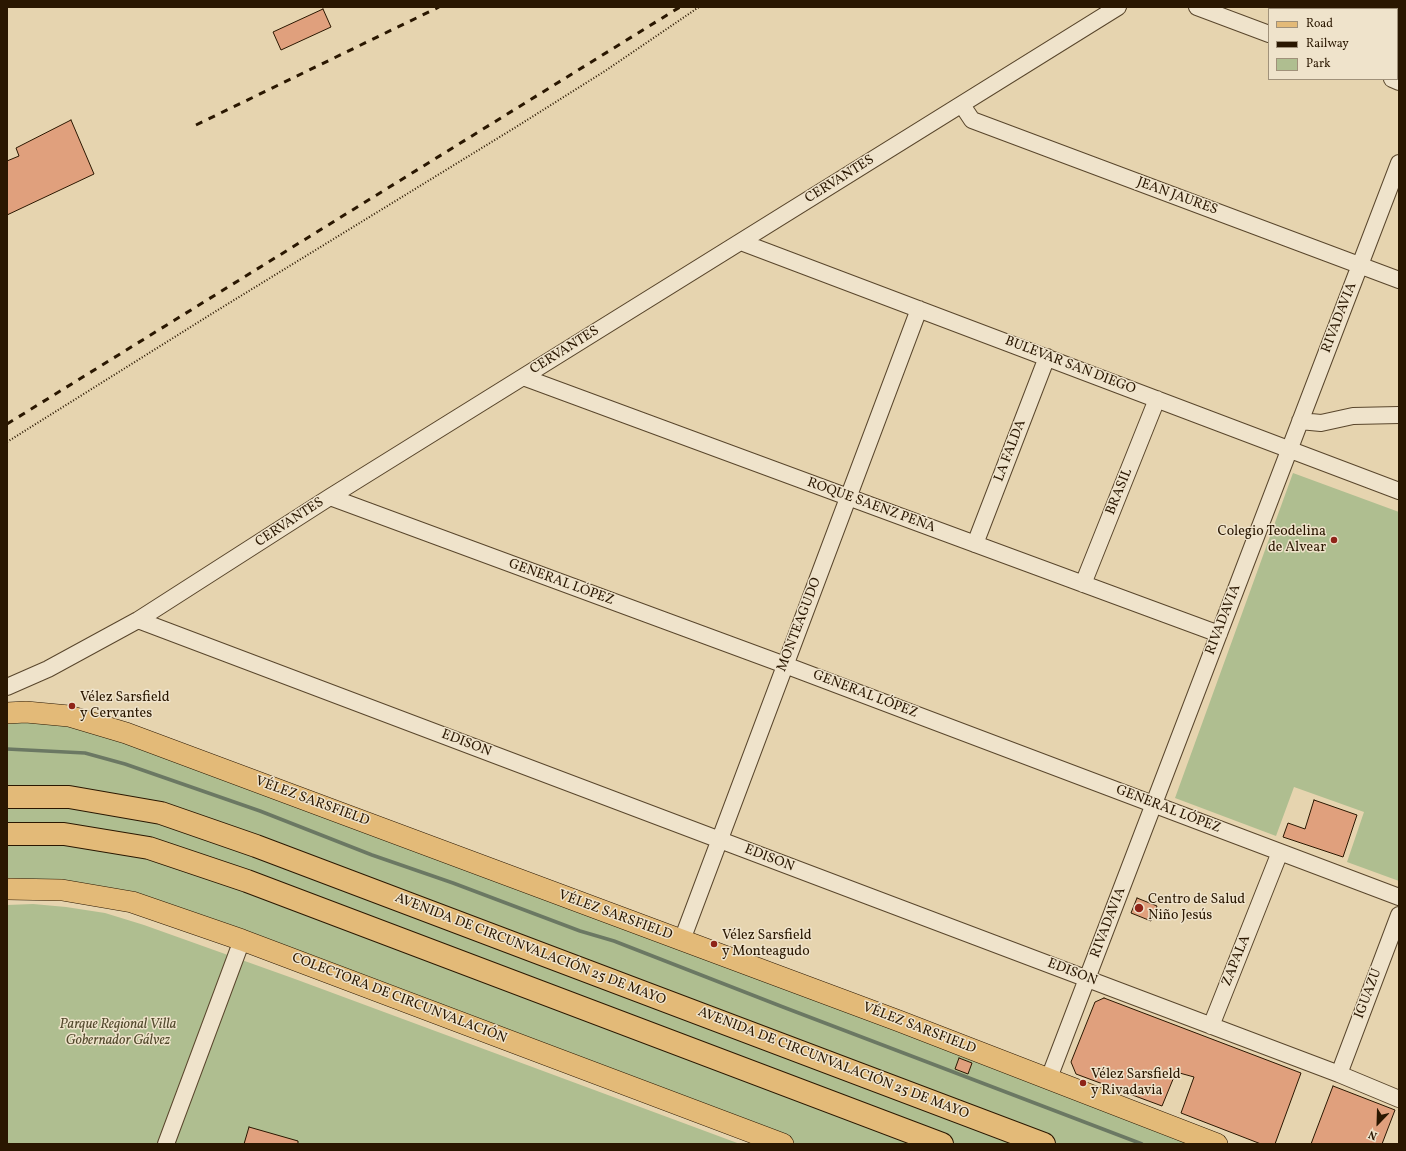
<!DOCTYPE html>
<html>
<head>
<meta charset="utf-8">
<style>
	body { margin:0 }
	#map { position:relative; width:1406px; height:1151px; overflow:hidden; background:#e6d4af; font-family:Vollkorn,serif }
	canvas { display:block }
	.frame { position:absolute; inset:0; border:8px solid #2a1701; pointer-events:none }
	.legend { position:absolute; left:1268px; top:8px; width:130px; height:72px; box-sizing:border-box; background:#efe3cb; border:1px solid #a0917a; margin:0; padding:5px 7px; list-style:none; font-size:12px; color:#2a1701 }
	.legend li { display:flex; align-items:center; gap:8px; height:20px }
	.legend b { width:20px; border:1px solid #a0917a }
	.north { position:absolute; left:1358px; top:1103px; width:40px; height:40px; -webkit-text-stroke:3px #efe3cb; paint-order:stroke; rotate:203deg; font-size:11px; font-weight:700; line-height:16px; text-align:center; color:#2a1701 }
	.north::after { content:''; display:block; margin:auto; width:14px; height:18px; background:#2a1701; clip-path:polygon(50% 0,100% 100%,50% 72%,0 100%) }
</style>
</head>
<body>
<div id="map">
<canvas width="1406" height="1151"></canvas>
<div class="frame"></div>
<ul class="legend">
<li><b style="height:5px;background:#e3ba78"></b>Road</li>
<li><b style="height:5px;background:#2a1701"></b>Railway</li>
<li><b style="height:11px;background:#afbe90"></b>Park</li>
</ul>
<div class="north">N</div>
</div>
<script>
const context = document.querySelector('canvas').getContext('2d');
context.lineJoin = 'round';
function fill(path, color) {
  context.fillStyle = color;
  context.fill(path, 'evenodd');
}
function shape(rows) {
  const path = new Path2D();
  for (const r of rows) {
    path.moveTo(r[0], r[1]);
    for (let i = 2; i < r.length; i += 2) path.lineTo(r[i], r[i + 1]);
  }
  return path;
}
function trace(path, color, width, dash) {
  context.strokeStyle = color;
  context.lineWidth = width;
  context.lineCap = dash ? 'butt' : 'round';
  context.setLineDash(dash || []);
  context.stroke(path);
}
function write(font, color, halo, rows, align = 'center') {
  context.font = font + ' Vollkorn,serif';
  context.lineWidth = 3;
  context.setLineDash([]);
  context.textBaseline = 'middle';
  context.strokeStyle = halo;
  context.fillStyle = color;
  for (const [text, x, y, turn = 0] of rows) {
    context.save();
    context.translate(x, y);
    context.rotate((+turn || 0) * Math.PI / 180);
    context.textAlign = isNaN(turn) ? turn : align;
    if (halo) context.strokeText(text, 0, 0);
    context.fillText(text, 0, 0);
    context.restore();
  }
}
fill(shape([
	[1293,473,1399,512,1399,881,1347,862,1364,812,1294,787,1276,836,1175,798],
	[7,713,69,716,1217,1144,783,1144,132,902,7,889],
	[33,904,66,907,105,913,144,925,295,979,740,1144,7,1144,7,905]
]), '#afbe90');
trace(shape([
	[7,749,85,753,125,764,194,788,260,811,372,855,453,883,580,931,614,941,783,1007,1142,1144]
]), '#6b7863', 3.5);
const building = shape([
	[323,9,331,27,281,50,273,32,323,9],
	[71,120,94,174,7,215,7,161,19,156,16,148,71,120],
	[1314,800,1357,815,1343,857,1283,837,1288,823,1305,829,1314,800],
	[1137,898,1157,906,1151,921,1131,913,1137,898],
	[1104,998,1301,1073,1275,1144,1261,1144,1181,1113,1194,1077,1176,1072,1162,1106,1076,1074,1071,1062,1095,1002,1104,998],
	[959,1058,972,1063,968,1074,955,1069,959,1058],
	[1333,1086,1395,1110,1382,1144,1311,1144,1333,1086],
	[249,1127,298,1141,298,1144,244,1144,249,1127]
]);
fill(building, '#e0a07d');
trace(building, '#2a1701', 1);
const minor = shape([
	[1197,7,1269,34],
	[1392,79,1399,82],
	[962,105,972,120,1399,280],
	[741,242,1399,491],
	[523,377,1219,634],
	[1300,421,1321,423,1353,416,1399,415],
	[330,497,785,665,1399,897],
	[975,544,1047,357],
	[1083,584,1157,399],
	[138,620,1339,1074,1399,1099],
	[7,687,48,669,138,620,330,497,1118,7],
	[682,940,919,309],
	[1211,1026,1280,852],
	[1339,1074,1399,915],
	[1049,1078,1399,163],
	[166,1144,242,940]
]);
const major = shape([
	[7,713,26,712,69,716,126,733,899,1021,1217,1144],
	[7,889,62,890,132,902,242,940,783,1144]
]);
const highway = shape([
	[7,797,69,797,161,813,256,846,1044,1144],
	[7,834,64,834,149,848,247,881,942,1144]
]);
trace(minor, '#59462c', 18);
trace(major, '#2a1701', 22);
trace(highway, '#2a1701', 24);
trace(shape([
	[7,442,213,313,516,127,605,71,699,7]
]), '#2a1701', 2, [1, 2]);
trace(minor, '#efe3cb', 16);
trace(major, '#e3ba78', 21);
trace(highway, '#e3ba78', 22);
trace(shape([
	[196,125,439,7],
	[7,424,680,7]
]), '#2a1701', 3, [7, 7]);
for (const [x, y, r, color] of [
	[1334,540,4,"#8f2418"],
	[72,706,4,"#8f2418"],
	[1139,908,5,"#8f2418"],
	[714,944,4,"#8f2418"],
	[1083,1083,4,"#8f2418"]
]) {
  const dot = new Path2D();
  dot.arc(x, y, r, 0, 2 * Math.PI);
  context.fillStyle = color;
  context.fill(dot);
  trace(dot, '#efe3cb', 1.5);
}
write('14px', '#2a1701', '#efe3cb', [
	["CERVANTES",840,180,-32],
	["JEAN JAURES",1177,197,20],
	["RIVADAVIA",1340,318,-69],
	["CERVANTES",565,351,-32],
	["BULEVAR SAN DIEGO",1070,366,21],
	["LA FALDA",1011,451,-69],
	["BRASIL",1120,492,-68],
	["ROQUE SAENZ PEÑA",871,506,20],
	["CERVANTES",290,523,-33],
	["GENERAL LÓPEZ",561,583,20],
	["RIVADAVIA",1224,620,-69],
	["MONTEAGUDO",800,625,-69],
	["GENERAL LÓPEZ",865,695,21],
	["EDISON",466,744,21],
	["VÉLEZ SARSFIELD",312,802,20],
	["GENERAL LÓPEZ",1168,810,21],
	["EDISON",769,859,21],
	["VÉLEZ SARSFIELD",615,916,20],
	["RIVADAVIA",1109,923,-69],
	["AVENIDA DE CIRCUNVALACIÓN 25 DE MAYO",530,950,21],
	["ZAPALA",1237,961,-68],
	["EDISON",1072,973,21],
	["IGUAZU",1369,994,-69],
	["COLECTORA DE CIRCUNVALACIÓN",399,999,21],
	["VÉLEZ SARSFIELD",919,1029,21],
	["AVENIDA DE CIRCUNVALACIÓN 25 DE MAYO",833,1064,21]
]);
write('14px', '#2a1701', '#efe3cb', [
	["Colegio Teodelina",1326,532,"right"],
	["de Alvear",1326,548,"right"],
	["Vélez Sarsfield",80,698],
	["y Cervantes",80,714],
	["Centro de Salud",1148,900],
	["Niño Jesús",1148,916],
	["Vélez Sarsfield",722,936],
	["y Monteagudo",722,952],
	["Vélez Sarsfield",1091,1075],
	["y Rivadavia",1091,1091]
], 'left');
write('italic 14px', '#52492c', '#efe3cb', [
	["Parque Regional Villa",118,1025],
	["Gobernador Gálvez",118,1041]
]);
</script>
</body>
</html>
